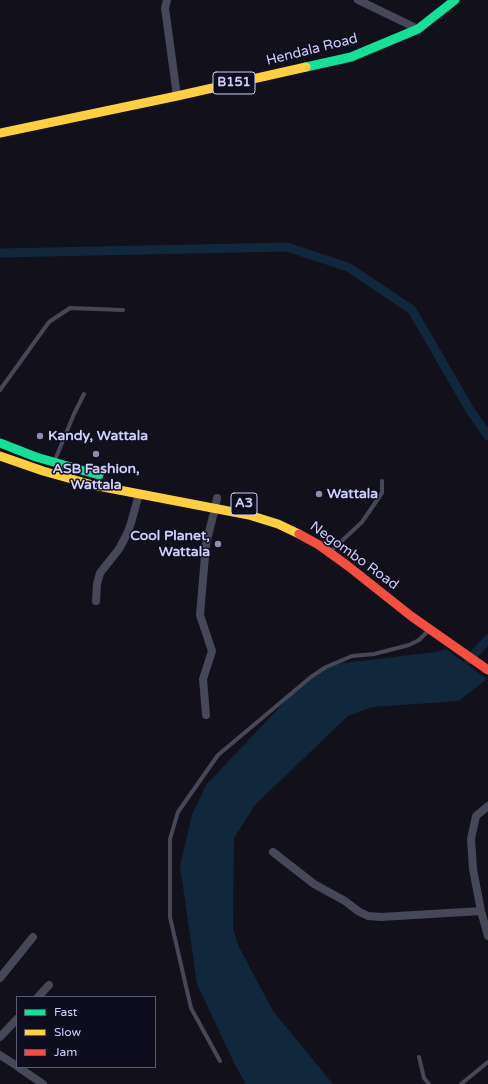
<!DOCTYPE html>
<html>
<head>
<meta charset="utf-8">
<style>
	body { margin:0 }
	#map { position:relative; width:488px; height:1084px; overflow:hidden; background:#12101a; font-family:"Varela Round",sans-serif }
	canvas { display:block }
	.legend { position:absolute; left:16px; top:996px; width:140px; height:72px; box-sizing:border-box; background:#0e0d1d; border:1px solid #5b5b76; margin:0; padding:5px 7px; list-style:none; font-size:12px; color:#cecffb }
	.legend li { display:flex; align-items:center; gap:8px; height:20px }
	.legend b { width:20px; border:1px solid #5b5b76 }
</style>
</head>
<body>
<div id="map">
<canvas width="488" height="1084"></canvas>
<ul class="legend">
<li><b style="height:5px;background:#16e098"></b>Fast</li>
<li><b style="height:5px;background:#ffcf43"></b>Slow</li>
<li><b style="height:5px;background:#f24e42"></b>Jam</li>
</ul>
</div>
<script>
const context = document.querySelector('canvas').getContext('2d');
context.lineJoin = 'round';
function fill(path, color) {
  context.fillStyle = color;
  context.fill(path, 'evenodd');
}
function shape(rows) {
  const path = new Path2D();
  for (const r of rows) {
    path.moveTo(r[0], r[1]);
    for (let i = 2; i < r.length; i += 2) path.lineTo(r[i], r[i + 1]);
  }
  return path;
}
function trace(path, color, width, dash) {
  context.strokeStyle = color;
  context.lineWidth = width;
  context.lineCap = dash ? 'butt' : 'round';
  context.setLineDash(dash || []);
  context.stroke(path);
}
function write(font, color, halo, rows, align = 'center') {
  context.font = font + ' "Varela Round",sans-serif';
  context.lineWidth = 3;
  context.setLineDash([]);
  context.textBaseline = 'middle';
  context.strokeStyle = halo;
  context.fillStyle = color;
  for (const [text, x, y, turn = 0] of rows) {
    context.save();
    context.translate(x, y);
    context.rotate((+turn || 0) * Math.PI / 180);
    context.textAlign = isNaN(turn) ? turn : align;
    if (halo) context.strokeText(text, 0, 0);
    context.fillText(text, 0, 0);
    context.restore();
  }
}
fill(shape([
	[446,649,487,679,459,701,372,707,348,716,255,805,234,838,233,929,239,947,273,1011,333,1084,246,1084,235,1065,197,984,180,866,192,815,206,785,294,692,334,664,436,652]
]), '#10273c');
trace(shape([
	[0,253,287,247,348,267,412,310,470,410,488,436],
	[469,660,488,639]
]), '#10273c', 9);
trace(shape([
	[0,390,49,322,70,308,123,310],
	[55,460,74,414,84,394],
	[331,551,362,522,382,493,382,481],
	[419,1057,424,1078,429,1084],
	[220,1061,191,1008,170,917,170,839,178,812,218,755,311,677,326,667,352,656,374,654,409,645,419,640,428,631],
	[461,1084,488,1062]
]), '#464859', 4);
trace(shape([
	[167,0,165,8,177,96],
	[358,0,418,29],
	[96,601,97,584,100,573,119,549,127,534,131,523,139,494],
	[206,715,203,679,212,651,200,615,206,544,215,508,217,498],
	[488,806,476,816,471,839,473,869,481,911,488,936],
	[273,852,314,884,345,901,358,911,368,916,381,917,481,911],
	[0,978,33,937],
	[38,997,49,985],
	[0,1037,17,1019],
	[0,1055,17,1066],
	[18,1067,43,1084]
]), '#464859', 8);
trace(shape([
	[306,67,351,57,418,29,455,0],
	[0,443,36,457,99,475]
]), '#16e098', 9);
trace(shape([
	[0,133,177,96,306,67],
	[0,456,43,471,93,485,249,515,278,524,299,534]
]), '#ffcf43', 9);
trace(shape([
	[299,534,319,545,348,566,411,616,488,670]
]), '#f24e42', 9);
for (const [x, y, r, color] of [
	[40,436,4,"#8c8cac"],
	[96,454,4,"#8c8cac"],
	[319,494,4,"#8c8cac"],
	[218,544,4,"#8c8cac"]
]) {
  const dot = new Path2D();
  dot.arc(x, y, r, 0, 2 * Math.PI);
  context.fillStyle = color;
  context.fill(dot);
  trace(dot, '#0e0d1d', 1.5);
}
for (const [x, y, w] of [
	[234,83,42],
	[244,504,26]
]) {
  const box = new Path2D();
  box.roundRect(x - w / 2, y - 11, w, 22, 3);
  context.fillStyle = '#0e0d1d';
  context.fill(box);
  trace(box, '#cecffb', 1);
}
write('bold 13px', '#cecffb', null, [
	["B151",234,83],
	["A3",244,504]
]);
write('14px', '#cecffb', '#0e0d1d', [
	["Hendala Road",312,50,-14],
	["Negombo Road",354,556,36]
]);
write('bold 14px', '#cecffb', '#0e0d1d', [
	["Kandy, Wattala",48,436],
	["ASB Fashion,",96,469,"center"],
	["Wattala",96,485,"center"],
	["Wattala",327,494],
	["Cool Planet,",210,536,"right"],
	["Wattala",210,552,"right"]
], 'left');
</script>
</body>
</html>
